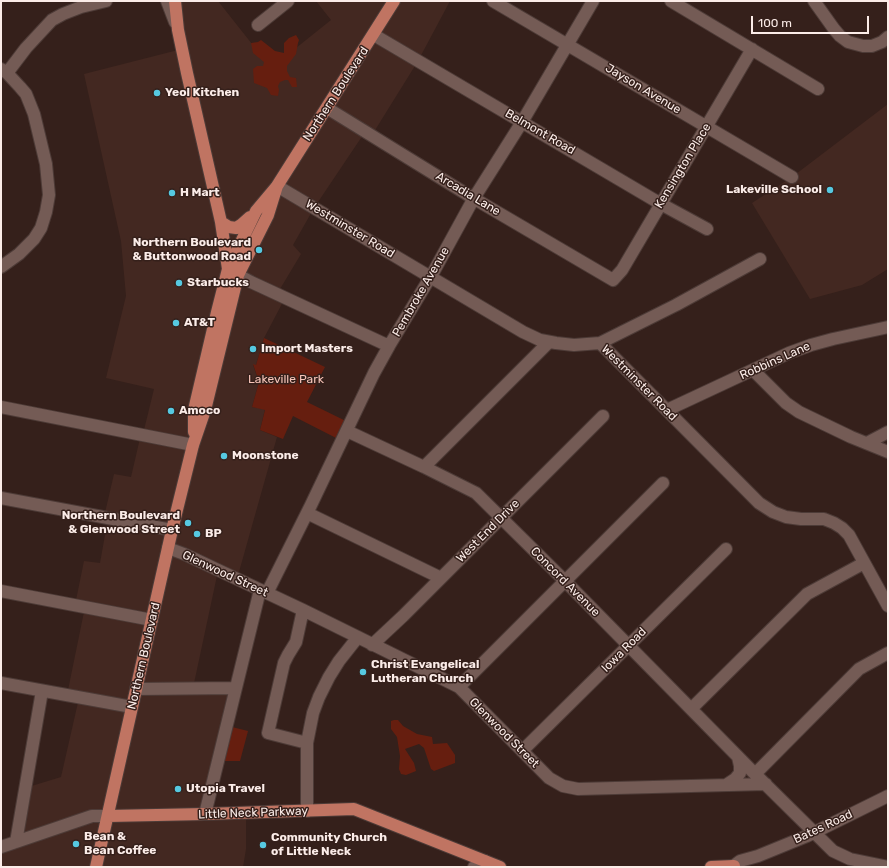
<!DOCTYPE html>
<html>
<head>
<meta charset="utf-8">
<style>
	body { margin:0 }
	#map { position:relative; width:889px; height:868px; overflow:hidden; background:#35201b; font-family:Rubik,sans-serif }
	canvas { display:block }
	.frame { position:absolute; inset:0; border:2px solid #fbece8; pointer-events:none }
	.scale { position:absolute; left:751px; top:16px; width:118px; height:18px; box-sizing:border-box; border:2px solid #fbece8; border-top:0; padding-left:5px; font-size:12px; line-height:14px; white-space:nowrap; color:#fbece8; -webkit-text-stroke:3px #35201b; paint-order:stroke }
</style>
</head>
<body>
<div id="map">
<canvas width="889" height="868"></canvas>
<div class="frame"></div>
<div class="scale">100 m</div>
</div>
<script>
const context = document.querySelector('canvas').getContext('2d');
context.lineJoin = 'round';
function fill(path, color) {
  context.fillStyle = color;
  context.fill(path, 'evenodd');
}
function shape(rows) {
  const path = new Path2D();
  for (const r of rows) {
    path.moveTo(r[0], r[1]);
    for (let i = 2; i < r.length; i += 2) path.lineTo(r[i], r[i + 1]);
  }
  return path;
}
function trace(path, color, width, dash) {
  context.strokeStyle = color;
  context.lineWidth = width;
  context.lineCap = dash ? 'butt' : 'round';
  context.setLineDash(dash || []);
  context.stroke(path);
}
function write(font, color, halo, rows, align = 'center') {
  context.font = font + ' Rubik,sans-serif';
  context.lineWidth = 3;
  context.setLineDash([]);
  context.textBaseline = 'middle';
  context.strokeStyle = halo;
  context.fillStyle = color;
  for (const [text, x, y, turn = 0] of rows) {
    context.save();
    context.translate(x, y);
    context.rotate((+turn || 0) * Math.PI / 180);
    context.textAlign = isNaN(turn) ? turn : align;
    if (halo) context.strokeText(text, 0, 0);
    context.fillText(text, 0, 0);
    context.restore();
  }
}
fill(shape([
	[167,1,218,1,271,68,331,20,316,1,450,1,418,61,372,135,365,132,314,208,293,245,301,254,277,294,285,298,264,338,256,365,253,365,259,382,252,407,265,409,260,430,277,437,237,579,218,571,193,688,236,688,205,814,246,813,246,849,243,867,1,867,1,847,16,842,25,788,61,777,79,698,67,695,85,607,75,605,84,561,100,563,108,518,104,517,114,474,131,477,141,434,143,434,154,389,106,378,126,296,121,241,84,74,182,49],
	[888,104,888,269,862,285,810,299,752,203,792,177]
]), '#432821');
fill(shape([
	[296,35,299,40,298,43,296,54,287,66,287,71,290,77,296,78,297,87,292,87,288,80,285,80,280,82,278,86,279,90,278,96,271,95,267,88,254,83,253,69,257,66,263,66,264,62,253,53,251,43,258,42,261,40,275,51,284,53,284,43,289,38],
	[264,338,325,367,307,402,350,423,342,441,293,416,283,439,260,430,265,410,252,407,259,382,253,364,256,365],
	[394,720,398,720,403,726,417,734,432,737,433,744,447,743,455,755,455,763,434,771,431,769,424,748,419,744,405,749,414,763,416,771,406,775,401,774,399,769,400,756,397,737,391,729,391,721],
	[232,727,248,731,240,761,224,761]
]), '#661e0f');
const minor = shape([
	[167,1,175,22],
	[493,1,792,177],
	[671,1,818,89],
	[814,1,834,29,840,36,848,42,863,46,872,46,882,42,888,37],
	[258,25,288,1],
	[374,35,661,204,707,229],
	[1,69,7,73,20,87,26,94,34,114,46,164,49,195,46,212,41,228,34,239,19,254,1,267],
	[7,73,26,48,52,20,63,14,81,7,106,1],
	[327,108,468,195,613,280,622,270,752,49],
	[277,186,523,332,540,340,556,343,574,345,600,343,759,503,773,512,786,517,801,519,824,519,834,523,842,528,849,535,888,606],
	[238,275,251,282,389,346],
	[600,343,676,305,760,259],
	[754,371,786,403,799,412,851,437,888,452],
	[1,407,193,445],
	[667,410,789,353,811,345,833,339,888,327],
	[347,431,424,467,476,493,565,581,755,774,833,851,850,859,888,867],
	[867,443,888,432],
	[424,467,549,342],
	[1,498,172,530],
	[307,513,441,578],
	[168,548,184,554,303,610,459,687,549,778,563,786,578,789,766,784],
	[1,591,152,620],
	[267,593,311,505,374,373,389,346,434,271,474,198,522,122,593,1],
	[303,610,296,642,288,655,284,663,268,733,307,743],
	[372,645,403,616,603,416],
	[1,683,132,707],
	[459,687,663,483],
	[136,689,236,688],
	[691,709,807,594,864,563],
	[522,751,726,549],
	[755,774,859,669,888,653],
	[726,785,735,779,740,773,740,766,738,757],
	[307,811,307,743,313,713,319,697,329,677,339,661,358,637],
	[205,814,260,590],
	[16,842,42,691],
	[1,847,92,816,108,816],
	[474,867,485,861],
	[732,867,740,861,758,856,807,836,888,796]
]);
const major = shape([
	[175,1,178,30,187,73,221,222,228,269],
	[221,222,229,227,236,228,241,225,250,217],
	[194,432,194,410,217,312,228,269,256,211,277,186,394,1],
	[108,816,205,814,354,809,500,867],
	[96,867,172,530,193,445,205,410,238,275,268,215,277,186],
	[711,867,734,866]
]);
trace(minor, '#4d3b37', 14);
trace(major, '#4d3b37', 14);
trace(minor, '#745b55', 12);
trace(major, '#c07462', 12);
for (const [x, y, r, color] of [
	[157,93,4,"#56c9e1"],
	[830,190,4,"#56c9e1"],
	[172,193,4,"#56c9e1"],
	[259,250,4,"#56c9e1"],
	[179,283,4,"#56c9e1"],
	[176,323,4,"#56c9e1"],
	[253,349,4,"#56c9e1"],
	[171,411,4,"#56c9e1"],
	[224,456,4,"#56c9e1"],
	[188,523,4,"#56c9e1"],
	[197,534,4,"#56c9e1"],
	[363,672,4,"#56c9e1"],
	[178,789,4,"#56c9e1"],
	[76,844,4,"#56c9e1"],
	[263,845,4,"#56c9e1"]
]) {
  const dot = new Path2D();
  dot.arc(x, y, r, 0, 2 * Math.PI);
  context.fillStyle = color;
  context.fill(dot);
  trace(dot, '#35201b', 1.5);
}
write('12px', '#fbece8', '#35201b', [
	["Jayson Avenue",643,89,31],
	["Northern Boulevard",336,94,-57],
	["Belmont Road",540,132,30],
	["Kensington Place",683,166,-59],
	["Arcadia Lane",468,194,31],
	["Westminster Road",350,229,31],
	["Pembroke Avenue",421,292,-60],
	["Robbins Lane",775,361,-24],
	["Westminster Road",639,383,45],
	["West End Drive",488,531,-45],
	["Glenwood Street",225,574,25],
	["Concord Avenue",565,582,45],
	["Iowa Road",624,650,-45],
	["Northern Boulevard",144,656,-77],
	["Glenwood Street",504,733,45],
	["Little Neck Parkway",253,813,-2],
	["Bates Road",823,827,-25]
]);
write('bold 12px', '#fbece8', '#35201b', [
	["Yeol Kitchen",165,93],
	["Lakeville School",822,190,"right"],
	["H Mart",180,193],
	["Northern Boulevard",251,243,"right"],
	["& Buttonwood Road",251,257,"right"],
	["Starbucks",187,283],
	["AT&T",184,323],
	["Import Masters",261,349],
	["Amoco",179,411],
	["Moonstone",232,456],
	["Northern Boulevard",180,516,"right"],
	["& Glenwood Street",180,530,"right"],
	["BP",205,534],
	["Christ Evangelical",371,665],
	["Lutheran Church",371,679],
	["Utopia Travel",186,789],
	["Bean &",84,837],
	["Bean Coffee",84,851],
	["Community Church",271,838],
	["of Little Neck",271,852]
], 'left');
write('12px', '#f8c5b9', '#35201b', [
	["Lakeville Park",286,380]
]);
</script>
</body>
</html>
